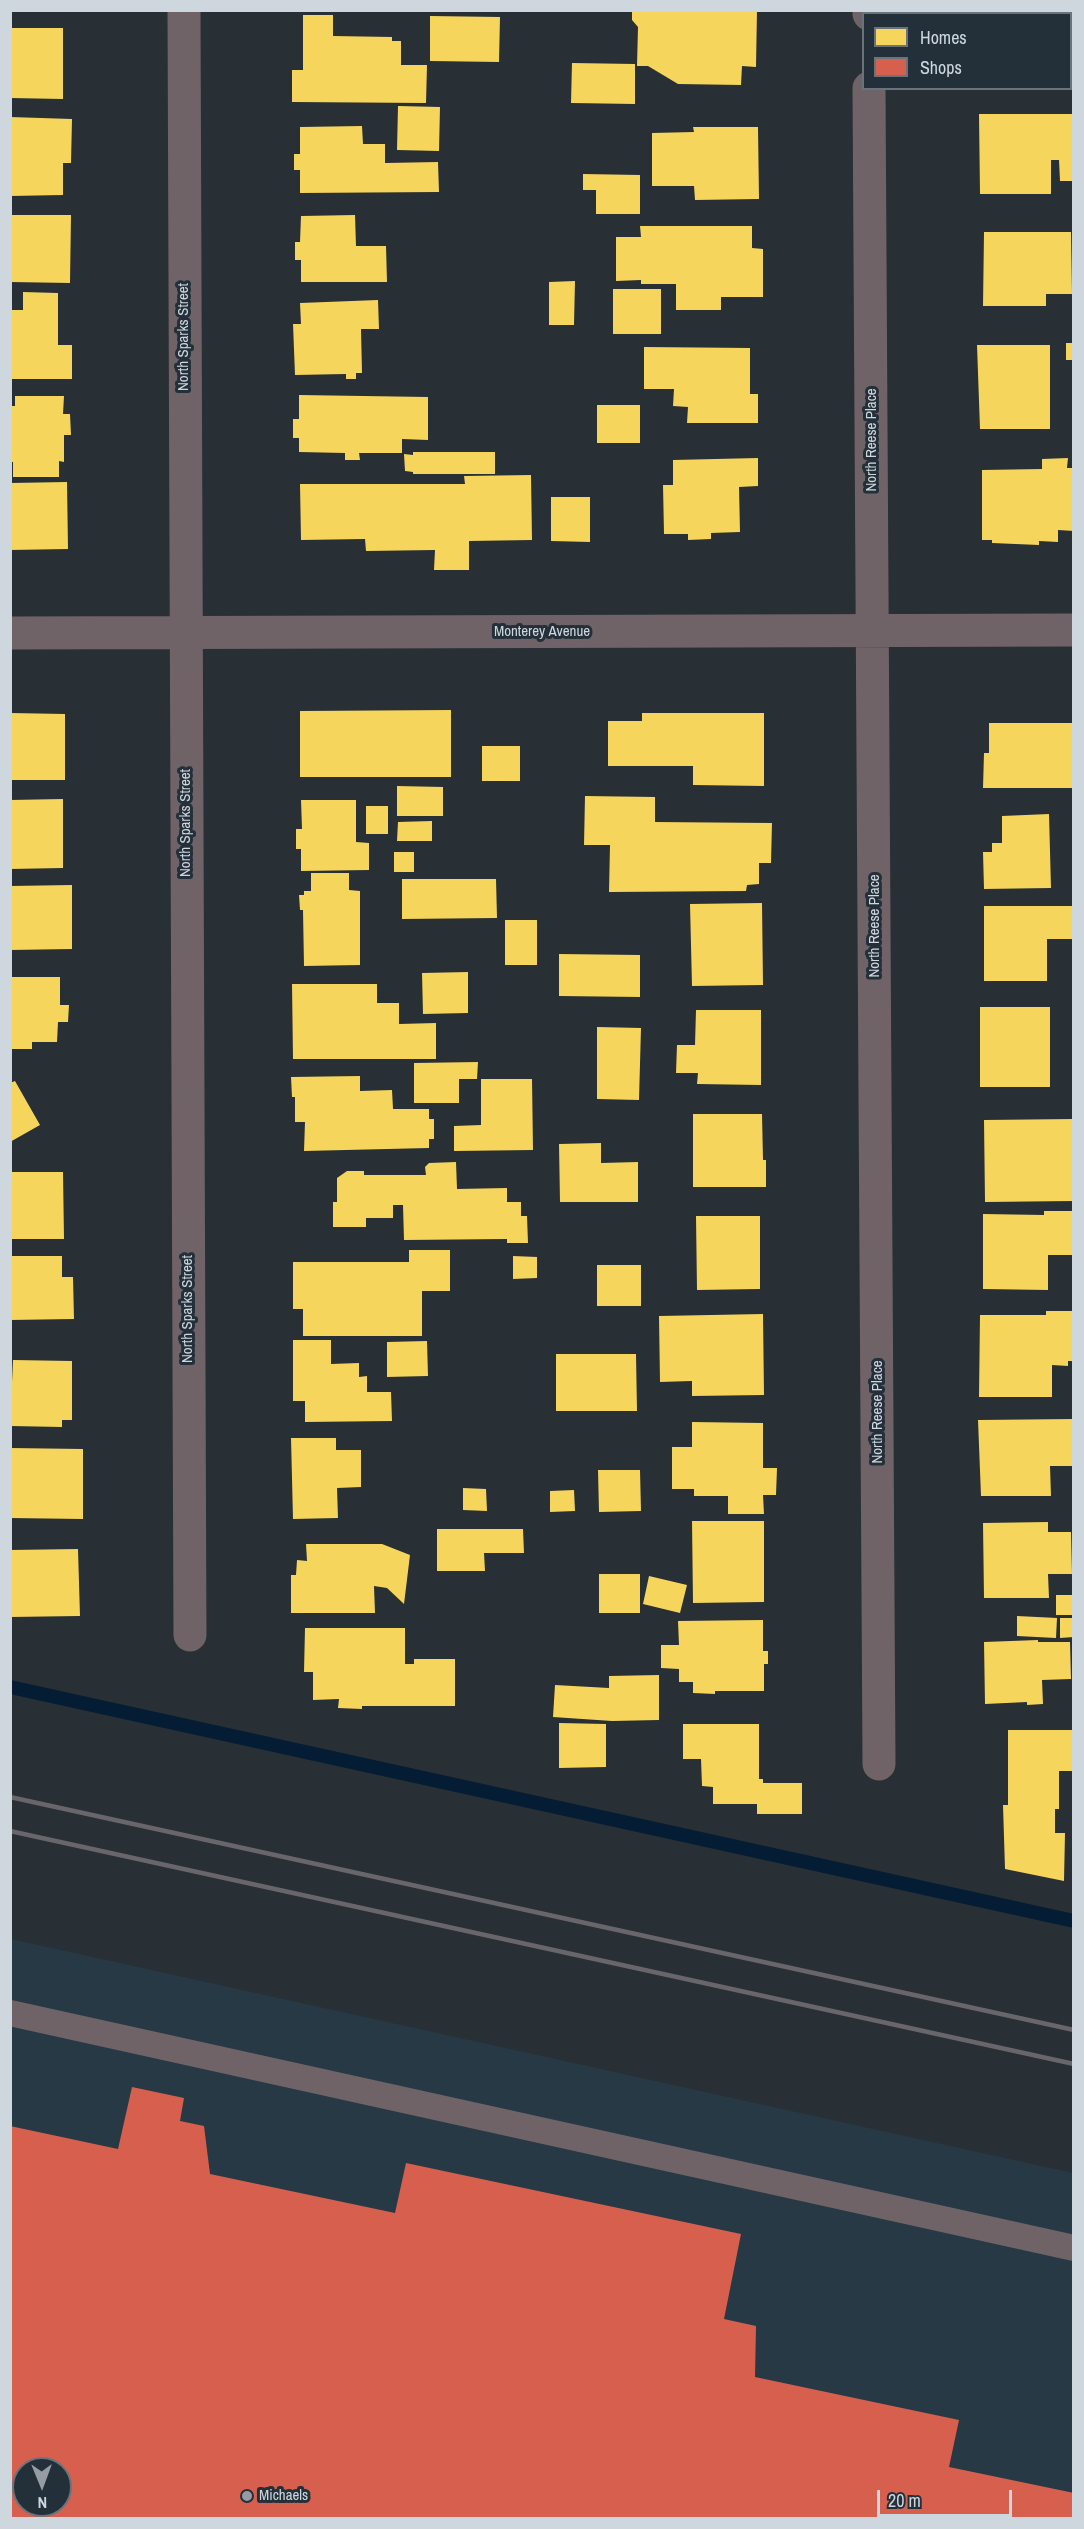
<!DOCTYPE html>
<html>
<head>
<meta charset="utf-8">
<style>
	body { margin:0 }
	#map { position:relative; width:1084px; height:2529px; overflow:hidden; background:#282f35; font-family:"Archivo Narrow",sans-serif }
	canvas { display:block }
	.frame { position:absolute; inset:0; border:12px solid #cfd7de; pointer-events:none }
	.legend { position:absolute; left:862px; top:12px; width:210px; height:78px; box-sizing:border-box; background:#23303a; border:2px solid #68737c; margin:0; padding:8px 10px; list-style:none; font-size:18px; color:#cfd7de }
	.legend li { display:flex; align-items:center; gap:12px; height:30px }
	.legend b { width:30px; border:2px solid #68737c }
	.north { position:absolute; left:12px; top:2457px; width:60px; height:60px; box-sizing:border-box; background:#23303a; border:2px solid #68737c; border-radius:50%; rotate:179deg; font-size:16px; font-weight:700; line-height:24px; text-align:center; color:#cfd7de }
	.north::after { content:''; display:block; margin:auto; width:21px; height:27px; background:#959ca3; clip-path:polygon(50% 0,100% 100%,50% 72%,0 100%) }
	.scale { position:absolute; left:877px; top:2490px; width:135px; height:27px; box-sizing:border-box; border:3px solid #cfd7de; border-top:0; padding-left:8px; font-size:18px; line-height:21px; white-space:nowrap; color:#cfd7de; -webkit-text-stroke:4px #23303a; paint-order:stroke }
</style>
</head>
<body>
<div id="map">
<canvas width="1084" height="2529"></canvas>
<div class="frame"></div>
<ul class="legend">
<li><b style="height:16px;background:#f6d55c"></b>Homes</li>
<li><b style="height:16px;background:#d6604d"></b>Shops</li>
</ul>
<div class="north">N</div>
<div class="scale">20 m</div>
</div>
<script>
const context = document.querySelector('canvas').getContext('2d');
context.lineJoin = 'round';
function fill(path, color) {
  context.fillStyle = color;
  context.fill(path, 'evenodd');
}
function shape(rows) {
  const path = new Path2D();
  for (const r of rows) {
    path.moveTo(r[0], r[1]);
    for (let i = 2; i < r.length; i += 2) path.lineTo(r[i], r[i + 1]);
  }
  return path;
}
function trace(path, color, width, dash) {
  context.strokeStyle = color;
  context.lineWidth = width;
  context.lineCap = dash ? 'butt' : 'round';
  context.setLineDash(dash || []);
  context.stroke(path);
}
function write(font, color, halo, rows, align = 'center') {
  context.font = font + ' "Archivo Narrow",sans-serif';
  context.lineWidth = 6;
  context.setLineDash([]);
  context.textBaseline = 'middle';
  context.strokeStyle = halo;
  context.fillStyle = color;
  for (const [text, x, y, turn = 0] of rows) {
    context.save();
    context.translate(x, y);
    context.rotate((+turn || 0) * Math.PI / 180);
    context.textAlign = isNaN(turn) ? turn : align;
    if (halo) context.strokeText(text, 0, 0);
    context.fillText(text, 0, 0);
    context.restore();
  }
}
fill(shape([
	[11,1939,1073,2173,1073,2518,11,2518],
	[24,2469,60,2469,60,2505,24,2505]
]), '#263945');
fill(shape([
	[632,10,757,10,756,67,742,66,741,85,678,84,648,66,637,66,638,27,632,20],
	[986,10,1063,10,1063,14,983,14],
	[1070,12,1074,12,1074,53,1070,53],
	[303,15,333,15,333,36,392,37,392,41,401,41,401,65,427,65,426,103,292,102,292,70,303,70],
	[430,16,500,17,499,62,430,61],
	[10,28,63,28,63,99,10,98],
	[572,63,635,64,635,104,571,103],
	[398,106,440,107,439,151,397,150],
	[979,114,1074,114,1074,181,1060,181,1059,160,1051,160,1051,194,980,194],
	[10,117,72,119,71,163,63,163,63,195,10,196],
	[362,126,363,144,385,144,385,163,438,162,439,192,300,193,300,170,294,170,294,154,300,154,300,127],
	[693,127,758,127,759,199,695,200,694,186,652,186,652,133,694,132],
	[583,174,640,175,640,214,596,214,596,190,583,190],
	[10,215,71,215,70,283,10,282],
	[355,215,356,246,386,246,387,282,301,282,301,260,295,260,295,242,300,242,301,216],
	[640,226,752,226,752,248,763,249,763,297,721,297,721,310,676,310,676,284,641,284,641,280,616,281,616,237,641,237],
	[984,232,1071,232,1072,294,1046,294,1046,306,983,306],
	[575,281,574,325,549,325,549,282],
	[613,289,661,289,661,334,613,334],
	[23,292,58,293,58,345,72,345,72,379,10,379,10,310,23,310],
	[378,300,379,329,361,329,362,373,356,373,356,379,346,379,346,374,295,375,293,324,301,324,300,303],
	[1066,343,1074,343,1074,360,1066,360],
	[977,345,1050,345,1050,429,980,429],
	[644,347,750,348,750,394,758,394,758,423,687,423,688,407,673,406,674,389,644,389],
	[299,395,428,397,428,440,402,439,402,453,359,453,360,460,345,460,345,453,299,452,299,438,293,438,293,419,299,419],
	[15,396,64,396,63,414,70,414,71,435,64,435,64,462,59,461,59,477,13,477,13,462,10,462,10,406,15,406],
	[597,405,640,405,640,443,597,443],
	[413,452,495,452,495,474,413,474,413,472,405,471,404,454,413,455],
	[758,458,758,486,739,487,740,532,711,533,711,539,688,540,688,534,664,534,663,485,673,485,673,460],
	[1068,458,1067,468,1074,468,1074,531,1058,530,1058,542,1039,541,1039,545,992,543,992,540,982,540,982,470,1042,469,1042,459],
	[531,475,532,540,469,541,469,570,434,570,435,550,366,551,365,539,301,540,300,484,465,484,464,476],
	[67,482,68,549,10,550,10,483],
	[551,497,590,497,590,542,551,541],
	[451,710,451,777,300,777,300,711],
	[10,713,65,714,65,780,10,780],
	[642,713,764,713,764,786,693,785,693,766,608,766,608,721,642,721],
	[989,723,1074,723,1074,788,983,788,984,753,989,753],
	[482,746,520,746,520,781,482,781],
	[397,786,443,787,443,816,397,816],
	[585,796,655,797,655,822,772,823,771,863,759,863,759,884,747,885,746,891,609,892,610,845,584,845],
	[63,799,63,868,10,869,10,800],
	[301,800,356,800,356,842,369,843,369,870,301,871,301,849,296,849,296,829,302,829],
	[366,806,388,806,388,834,366,834],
	[1049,814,1051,888,984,889,983,852,992,852,992,843,1002,843,1002,816],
	[432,821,432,841,397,841,398,822],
	[394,852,414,852,414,872,394,872],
	[311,873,349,873,349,890,360,891,360,965,304,966,303,910,300,910,299,895,304,895,304,891,311,891],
	[402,879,496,879,497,918,402,919],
	[72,885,72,949,10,950,10,886],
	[762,903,763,985,692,986,690,904],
	[984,906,1074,906,1074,939,1047,939,1047,981,984,981],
	[505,920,537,920,537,965,505,965],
	[559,954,640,955,640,997,559,996],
	[468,972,468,1013,423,1014,422,973],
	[10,977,60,977,60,1005,69,1005,68,1022,58,1022,57,1042,32,1042,32,1049,10,1049],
	[292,984,377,984,377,1003,399,1003,399,1024,436,1023,436,1059,293,1059],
	[980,1007,1050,1007,1050,1087,980,1087],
	[696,1010,761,1010,761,1085,697,1084,698,1073,676,1073,677,1045,695,1045],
	[597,1027,641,1028,639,1100,597,1099],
	[478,1062,477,1079,459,1079,459,1103,414,1103,414,1063],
	[360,1076,360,1091,392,1090,393,1109,429,1109,429,1119,434,1119,434,1139,429,1139,429,1148,304,1151,305,1122,295,1122,295,1097,292,1097,291,1077],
	[481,1079,532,1079,533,1150,454,1151,454,1126,481,1125],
	[15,1081,40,1125,10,1142,10,1083],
	[693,1114,762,1114,763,1160,766,1160,766,1187,693,1187],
	[1074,1119,1074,1201,985,1202,984,1120],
	[601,1143,601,1163,638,1162,638,1202,560,1202,559,1144],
	[456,1162,457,1189,507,1188,507,1202,521,1202,521,1216,527,1216,528,1243,507,1243,507,1239,404,1240,403,1205,393,1205,393,1218,366,1218,366,1227,333,1227,333,1202,337,1202,337,1178,347,1171,364,1171,364,1175,426,1175,425,1167,429,1163],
	[11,1172,63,1172,64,1239,10,1239],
	[1044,1211,1074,1211,1074,1255,1048,1255,1048,1290,983,1289,983,1214,1044,1215],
	[696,1216,760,1216,760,1289,697,1290],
	[409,1250,450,1250,450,1291,422,1291,422,1336,303,1336,303,1309,293,1309,293,1262,409,1262],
	[10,1256,62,1256,62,1277,73,1277,74,1319,10,1320],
	[513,1256,537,1257,537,1278,513,1279],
	[597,1265,641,1265,641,1306,597,1306],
	[1046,1311,1074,1311,1074,1361,1068,1361,1068,1366,1052,1365,1052,1397,979,1397,980,1315,1046,1315],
	[763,1314,764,1395,692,1396,692,1381,660,1382,659,1316],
	[293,1340,331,1340,331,1364,359,1363,359,1377,367,1376,367,1392,391,1392,392,1421,305,1422,305,1401,293,1401],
	[427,1341,428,1376,387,1377,387,1342],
	[556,1354,636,1354,637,1411,556,1411],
	[13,1360,72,1361,72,1420,62,1420,62,1427,10,1426],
	[1074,1419,1074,1466,1050,1466,1051,1496,981,1496,978,1420],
	[692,1422,763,1423,763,1468,777,1468,776,1495,763,1495,764,1514,728,1514,728,1496,694,1496,694,1489,672,1489,672,1447,692,1447],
	[291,1438,336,1438,336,1450,361,1450,361,1487,337,1488,338,1518,293,1519],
	[10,1448,83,1449,83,1519,10,1518],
	[598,1470,640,1470,641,1511,599,1512],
	[463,1488,486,1489,487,1511,463,1510],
	[574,1490,575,1511,550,1512,550,1491],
	[692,1521,764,1521,764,1602,693,1603],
	[1048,1522,1048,1532,1071,1532,1072,1574,1048,1574,1049,1598,984,1598,983,1523],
	[437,1529,523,1529,524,1553,484,1553,485,1571,437,1571],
	[306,1544,382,1544,410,1555,404,1604,387,1588,374,1586,375,1613,291,1613,291,1575,296,1575,297,1560,307,1561],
	[78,1549,80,1616,10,1617,10,1550],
	[599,1574,640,1574,640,1613,599,1613],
	[649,1576,687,1585,680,1613,643,1604],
	[1056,1595,1074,1595,1074,1615,1056,1615],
	[1017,1616,1057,1618,1056,1638,1017,1636],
	[1060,1618,1074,1618,1074,1637,1060,1638],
	[763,1620,763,1651,768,1651,768,1664,764,1664,764,1691,715,1691,715,1694,693,1693,693,1682,679,1682,679,1669,661,1668,661,1645,679,1645,678,1621],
	[305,1628,405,1628,405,1664,414,1664,414,1659,455,1659,455,1706,362,1706,362,1709,338,1708,339,1699,313,1700,313,1672,304,1672],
	[1038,1640,1038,1642,1070,1642,1071,1679,1042,1680,1043,1704,1027,1705,1027,1702,985,1704,984,1642],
	[659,1675,659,1720,612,1721,553,1717,555,1685,609,1688,609,1676],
	[559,1723,606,1724,606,1767,559,1768],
	[683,1724,759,1724,759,1779,763,1779,763,1783,802,1783,802,1814,757,1814,757,1804,713,1804,713,1787,702,1786,701,1759,683,1759],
	[1008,1730,1072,1730,1072,1771,1059,1771,1059,1809,1055,1809,1055,1833,1065,1833,1064,1881,1005,1869,1003,1805,1008,1805]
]), '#f6d55c');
fill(shape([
	[132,2087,184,2098,180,2121,204,2126,210,2174,395,2213,406,2163,741,2234,724,2319,756,2326,755,2377,959,2420,949,2467,1074,2493,1074,2518,10,2518,10,2126,118,2149],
	[24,2469,60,2469,60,2505,24,2505]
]), '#d6604d');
trace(shape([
	[10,1687,1074,1921]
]), '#051d34', 14);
trace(shape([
	[10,2013,1074,2248]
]), '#6f6368', 26);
trace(shape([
	[184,10,190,1635],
	[869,10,869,14],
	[869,88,879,1764],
	[10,633,1074,630]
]), '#6f6368', 33);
trace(shape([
	[10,1797,1074,2030],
	[10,1831,1074,2064]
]), '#69666b', 4.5);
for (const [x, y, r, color] of [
	[247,2496,6,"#959ca3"]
]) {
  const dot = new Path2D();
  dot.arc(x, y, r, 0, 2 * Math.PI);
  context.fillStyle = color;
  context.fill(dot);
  trace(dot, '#23303a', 2);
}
write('15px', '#cfd7de', '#23303a', [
	["North Sparks Street",184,337,-90],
	["North Reese Place",872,440,-90],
	["Monterey Avenue",542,632],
	["North Sparks Street",186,823,-90],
	["North Reese Place",875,926,-90],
	["North Sparks Street",188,1309,-90],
	["North Reese Place",878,1412,-90]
]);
write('15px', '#cfd7de', '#23303a', [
	["Michaels",259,2496]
], 'left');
</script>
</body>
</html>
